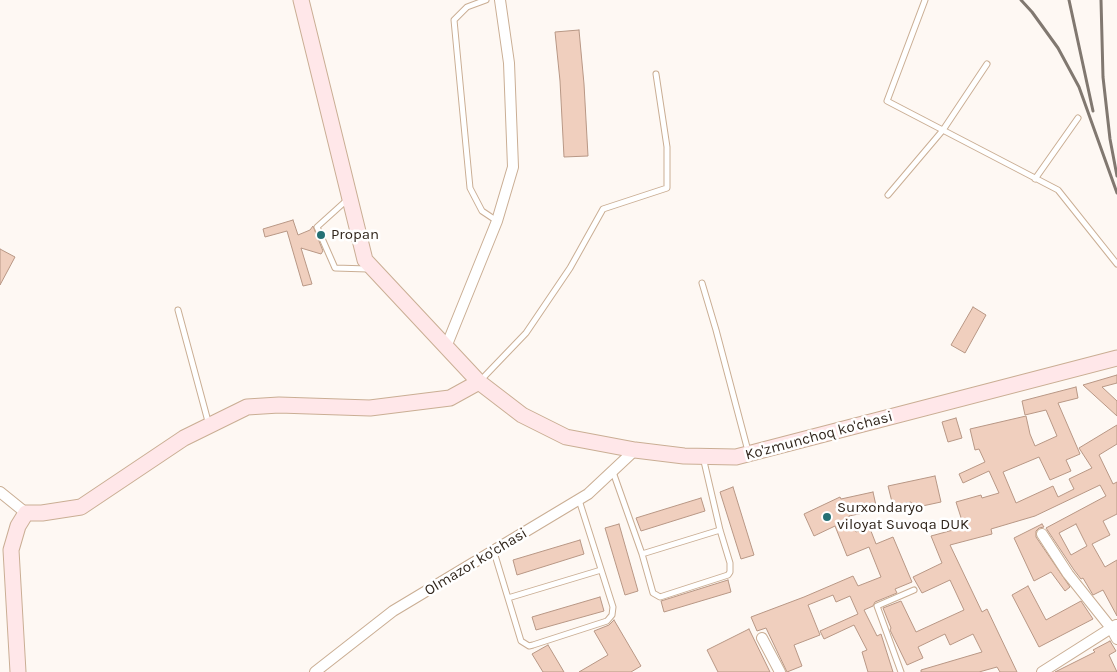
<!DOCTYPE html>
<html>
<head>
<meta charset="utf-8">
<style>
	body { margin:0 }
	canvas { display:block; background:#fef8f3 }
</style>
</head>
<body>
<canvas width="1117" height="672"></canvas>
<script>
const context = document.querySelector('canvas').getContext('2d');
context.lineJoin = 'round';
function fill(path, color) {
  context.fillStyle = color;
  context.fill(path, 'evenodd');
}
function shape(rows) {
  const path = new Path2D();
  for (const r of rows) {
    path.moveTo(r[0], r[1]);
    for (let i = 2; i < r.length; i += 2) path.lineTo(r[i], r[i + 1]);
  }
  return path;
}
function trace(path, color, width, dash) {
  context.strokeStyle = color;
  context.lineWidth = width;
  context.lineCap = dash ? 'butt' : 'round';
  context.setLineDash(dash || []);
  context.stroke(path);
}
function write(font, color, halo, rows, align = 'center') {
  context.font = font + ' Karla,sans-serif';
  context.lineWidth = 5;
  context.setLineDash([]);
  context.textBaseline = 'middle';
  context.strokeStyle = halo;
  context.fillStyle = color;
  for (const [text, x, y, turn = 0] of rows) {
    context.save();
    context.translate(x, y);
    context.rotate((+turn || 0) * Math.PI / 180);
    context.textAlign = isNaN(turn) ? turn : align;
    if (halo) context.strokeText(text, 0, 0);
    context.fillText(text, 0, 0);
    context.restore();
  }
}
const building = shape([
	[579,30,584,84,588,156,564,157,560,81,555,32,579,30],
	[293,220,298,235,310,230,313,226,323,251,321,254,301,248,312,284,303,286,287,231,265,237,263,229,293,220],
	[0,249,15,257,0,285,0,249],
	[973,307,986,315,965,353,951,345,973,307],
	[1117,375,1117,383,1102,387,1117,401,1117,416,1083,385,1117,375],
	[1076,387,1078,398,1058,403,1080,454,1066,460,1071,471,1050,480,1039,457,1003,472,1016,503,1053,486,1058,497,1074,489,1069,479,1092,468,1079,448,1117,425,1117,444,1099,455,1113,484,1117,482,1117,514,1103,521,1110,535,1092,544,1105,567,1117,560,1117,616,1103,590,1093,595,1083,578,1081,579,1074,570,1046,528,1106,496,1100,485,1035,516,991,529,992,534,950,545,982,612,987,609,1017,672,1000,672,997,667,979,672,921,672,921,670,982,652,973,634,950,645,945,634,918,647,923,658,907,665,890,630,891,628,883,608,901,601,916,632,964,610,950,580,922,593,913,577,942,563,931,536,964,527,956,502,981,495,982,498,999,493,989,471,963,483,959,474,985,462,979,449,975,450,970,429,1026,416,1030,434,1035,446,1057,436,1046,410,1025,415,1022,401,1076,387],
	[1076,524,1087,546,1071,555,1059,533,1076,524],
	[956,418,962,438,948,442,942,422,956,418],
	[935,476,941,502,913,508,911,502,893,506,888,486,935,476],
	[733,487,754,555,741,559,720,492,733,487],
	[873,492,877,510,849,516,856,532,869,526,876,544,893,537,912,582,895,589,897,593,875,602,873,606,864,610,877,636,881,634,893,672,868,672,862,652,867,650,854,625,824,639,820,631,858,614,850,596,836,602,833,595,808,605,820,635,794,645,802,666,787,672,766,628,757,631,751,617,804,597,853,576,858,586,881,577,869,547,847,556,835,526,814,536,804,514,840,497,841,499,873,492],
	[701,498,705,511,641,531,636,518,701,498],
	[619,524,638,591,625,595,605,528,619,524],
	[1042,524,1044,527,1039,528,1036,531,1036,537,1070,587,1065,591,1051,572,1034,581,1014,538,1042,524],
	[580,540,584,554,517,575,513,560,580,540],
	[728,580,731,592,664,612,661,601,728,580],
	[1028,586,1046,620,1081,601,1093,619,1039,647,1012,595,1028,586],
	[600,597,604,611,536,630,532,617,600,597],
	[614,620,641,666,631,672,579,672,608,655,594,631,609,625,614,620],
	[749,629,770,672,718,672,707,650,749,629],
	[1110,641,1116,651,1109,655,1117,672,1055,672,1095,652,1093,650,1110,641],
	[548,645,564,672,543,672,532,654,548,645]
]);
fill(building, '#f0cfbe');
trace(building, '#b89785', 1);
const lane = shape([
	[486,0,467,7,454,20,470,188,482,211,497,221],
	[925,0,887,101,1058,190,1117,264],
	[1035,179,1078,118],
	[888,195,943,130,987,64],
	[348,199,317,227,335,268,368,269],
	[702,283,716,330,748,451],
	[178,310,209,425],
	[480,381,526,333,570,268,603,209,667,188,667,147,656,74],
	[613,472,642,554,653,593,660,597,728,575,730,572,730,563,720,530,703,457],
	[494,552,521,641,529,646,533,645,607,621,612,615,613,607,579,500],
	[642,554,720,530],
	[508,598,601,570],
	[901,672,877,606,914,590]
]);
const street = shape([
	[446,347,497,221,513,167,509,63,500,0],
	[0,492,26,513],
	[1042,534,1068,574,1111,628,1117,639],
	[762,638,780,672],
	[315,672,393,611,588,494,635,450],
	[1042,672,1116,625]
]);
const secondary = shape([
	[301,0,365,260,479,382,522,415,566,437,635,450,684,456,736,457,1117,358],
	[18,672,11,550,18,526,26,513,42,513,81,507,184,438,247,407,279,405,370,408,450,398,479,382]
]);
trace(lane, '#caae94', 7);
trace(street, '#caae94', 12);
trace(secondary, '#caae94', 17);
trace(lane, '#fff', 5);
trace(street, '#fff', 10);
trace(secondary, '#ffe7e9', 15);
trace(shape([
	[1021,0,1032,12,1058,48,1079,87,1117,193],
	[1069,0,1093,111],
	[1101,0,1103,77,1110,139,1117,176]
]), '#817870', 3);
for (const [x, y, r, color] of [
	[321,235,5,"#257074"],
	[827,517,5,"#257074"]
]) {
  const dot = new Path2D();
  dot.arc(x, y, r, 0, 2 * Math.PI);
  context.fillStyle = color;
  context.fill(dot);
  trace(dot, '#fff', 2);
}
write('15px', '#31261c', '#fff', [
	["Propan",331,235],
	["Surxondaryo",837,508],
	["viloyat Suvoqa DUK",837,525]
], 'left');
write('15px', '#31261c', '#fff', [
	["Ko'zmunchoq ko'chasi",819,436,-15],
	["Olmazor ko'chasi",476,562,-31]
]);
</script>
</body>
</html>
